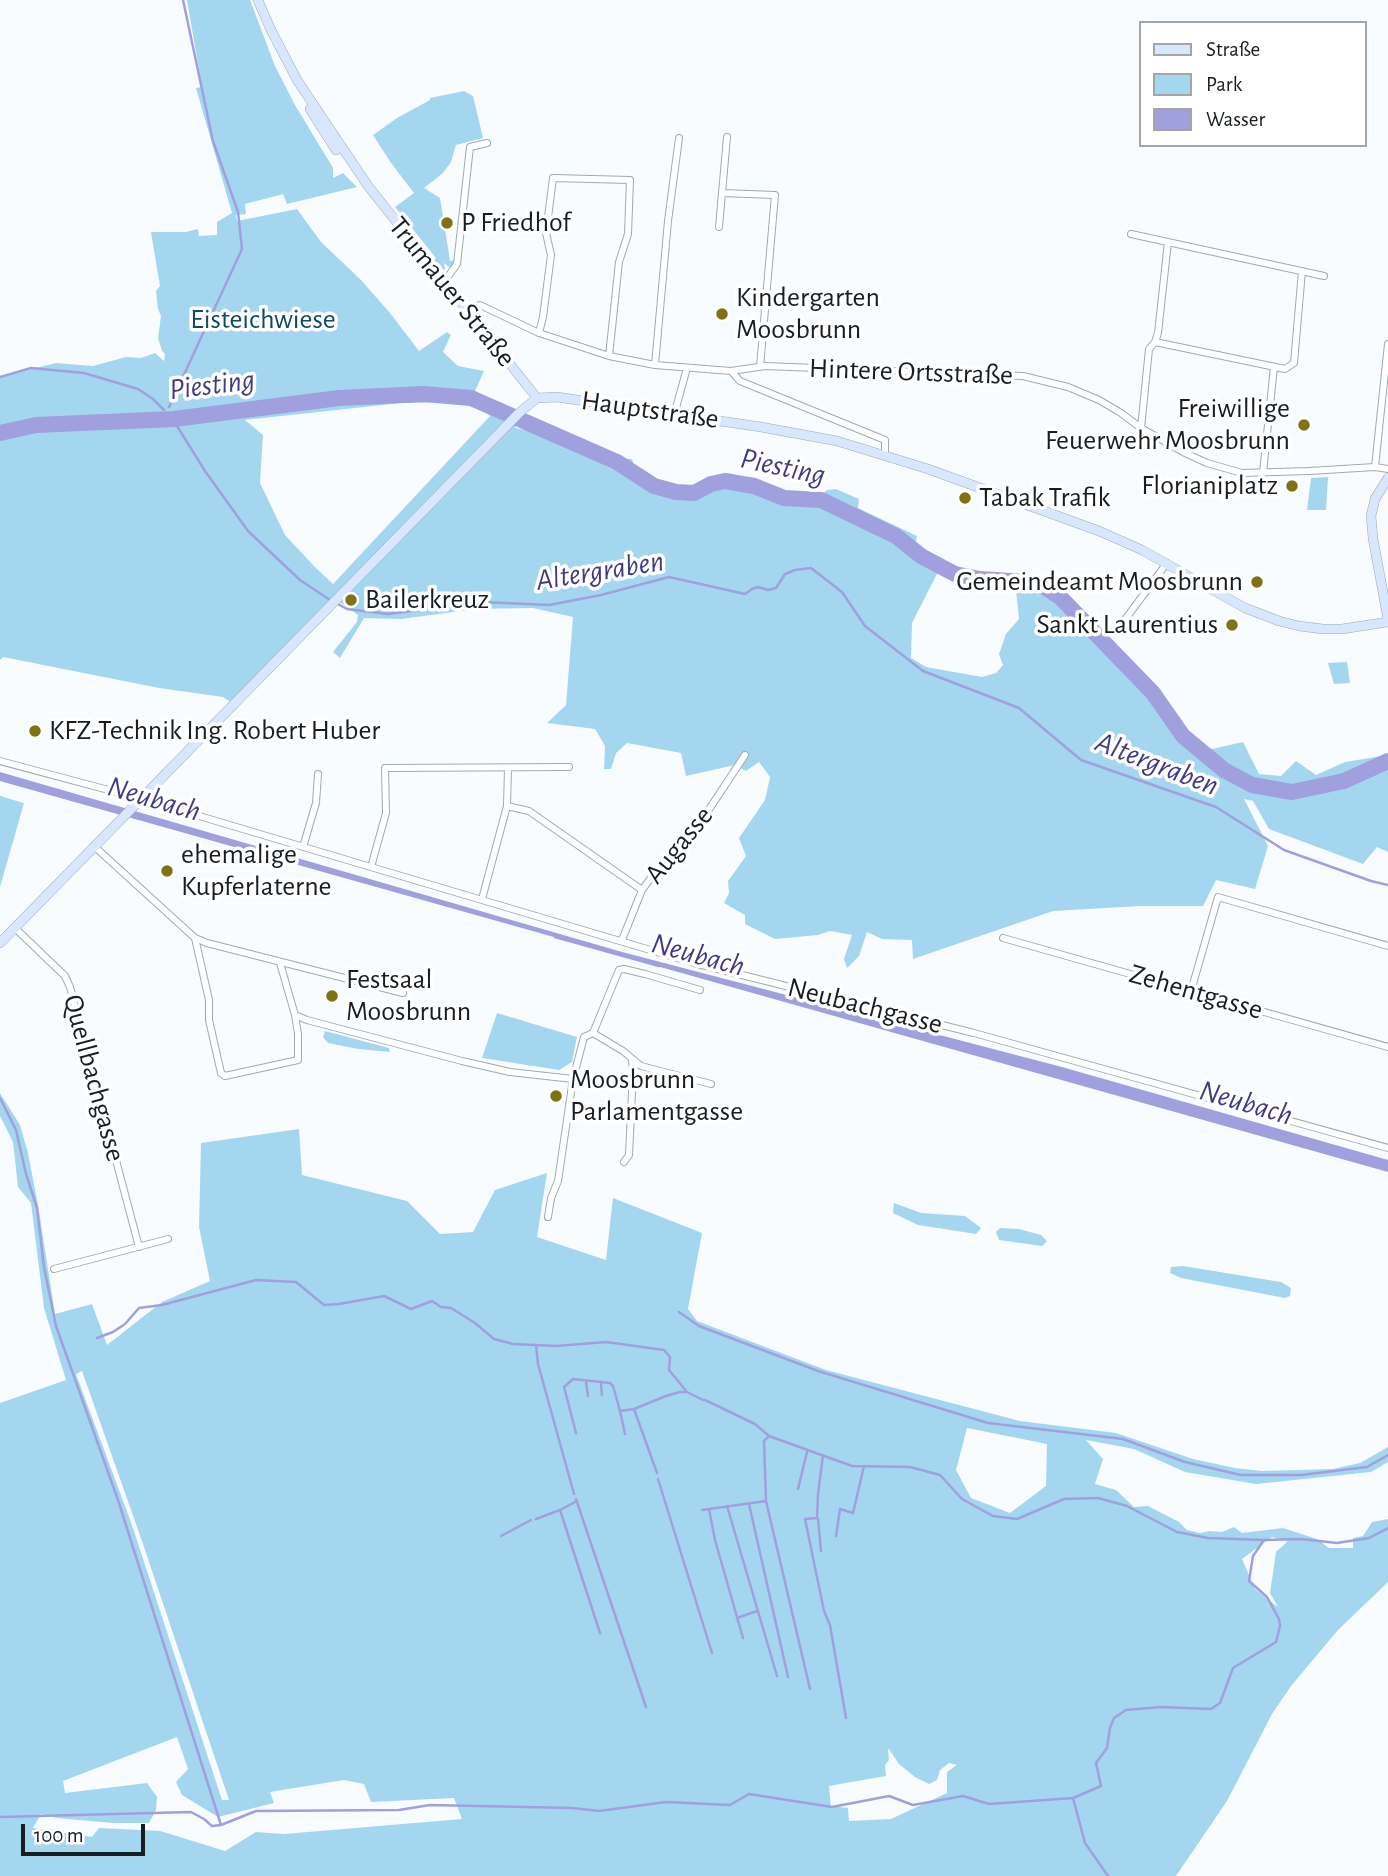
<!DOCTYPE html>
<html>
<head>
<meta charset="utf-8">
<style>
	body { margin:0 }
	#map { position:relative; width:1388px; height:1876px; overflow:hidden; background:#f9fcfe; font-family:"Alegreya Sans",sans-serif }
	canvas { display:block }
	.legend { position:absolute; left:1139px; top:21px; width:228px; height:126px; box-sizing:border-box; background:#fff; border:2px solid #a3a5a6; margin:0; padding:9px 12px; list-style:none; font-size:21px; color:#181d20 }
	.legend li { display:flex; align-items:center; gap:14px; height:35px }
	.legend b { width:35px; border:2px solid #a3a5a6 }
	.scale { position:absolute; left:21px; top:1824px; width:124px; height:32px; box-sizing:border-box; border:4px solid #181d20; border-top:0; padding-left:9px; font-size:21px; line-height:24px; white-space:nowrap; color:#181d20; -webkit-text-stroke:5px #fff; paint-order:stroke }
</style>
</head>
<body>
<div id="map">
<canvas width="1388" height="1876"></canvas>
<ul class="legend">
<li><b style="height:9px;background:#d8e7fd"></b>Straße</li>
<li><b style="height:19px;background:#a5d6f0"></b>Park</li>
<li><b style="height:19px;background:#9fa0dd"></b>Wasser</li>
</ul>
<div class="scale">100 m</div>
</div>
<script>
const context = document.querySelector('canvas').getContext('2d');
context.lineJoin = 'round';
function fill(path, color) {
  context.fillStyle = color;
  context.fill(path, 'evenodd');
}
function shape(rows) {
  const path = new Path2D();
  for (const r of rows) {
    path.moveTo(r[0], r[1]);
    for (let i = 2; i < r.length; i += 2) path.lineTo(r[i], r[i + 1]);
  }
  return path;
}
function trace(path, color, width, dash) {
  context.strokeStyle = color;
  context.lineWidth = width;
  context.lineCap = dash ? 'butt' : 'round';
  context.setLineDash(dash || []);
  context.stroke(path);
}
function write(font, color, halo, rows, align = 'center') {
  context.font = font + ' "Alegreya Sans",sans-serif';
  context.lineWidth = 7;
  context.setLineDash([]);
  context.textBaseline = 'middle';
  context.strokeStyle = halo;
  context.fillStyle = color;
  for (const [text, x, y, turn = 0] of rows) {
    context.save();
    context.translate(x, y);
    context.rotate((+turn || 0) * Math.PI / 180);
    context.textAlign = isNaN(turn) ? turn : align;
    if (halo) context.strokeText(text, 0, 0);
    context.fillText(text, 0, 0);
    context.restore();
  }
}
fill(shape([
	[187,0,250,0,275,66,295,105,333,168,333,178,343,173,357,187,287,204,283,194,245,204,246,214,236,215,237,221,297,209,321,242,361,280,390,313,419,351,447,332,451,335,443,352,458,366,484,371,475,391,507,407,516,428,577,443,608,458,632,459,637,476,654,485,665,484,692,487,705,481,751,487,779,501,813,502,827,490,836,489,859,499,858,508,917,536,915,547,943,562,912,623,911,658,926,667,982,677,996,673,1003,665,999,654,1006,634,1019,619,1016,590,1032,584,1050,595,1103,645,1203,751,1243,742,1259,774,1281,776,1296,761,1316,775,1345,762,1388,755,1388,852,1377,847,1363,864,1269,829,1253,801,1244,799,1268,846,1255,889,1216,880,1203,906,1140,906,1053,911,913,959,912,940,882,939,867,932,859,956,847,968,844,959,852,935,830,931,818,935,775,939,745,924,745,915,724,903,729,893,728,881,746,856,739,838,765,800,770,777,759,762,746,771,735,765,686,776,681,753,627,743,616,753,611,769,604,769,605,746,595,729,547,723,566,705,573,617,533,608,476,609,401,619,364,618,340,658,333,652,357,622,358,615,334,598,232,703,223,697,159,688,3,657,0,660,0,377,56,363,93,366,126,357,141,358,155,353,164,361,165,354,162,351,158,338,161,316,158,309,156,291,160,286,151,232,186,232,198,229,199,236,217,235,217,222,232,213,196,88,202,87],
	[457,402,482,409,490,416,333,584,314,566,285,535,260,483,263,435,245,420,401,403],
	[464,91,473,96,483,138,456,145,451,162,443,173,424,188,440,198,450,261,455,260,454,266,449,267,444,263,445,270,441,269,433,261,436,258,395,207,414,193,391,163,373,135,397,118,430,100,430,98],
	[1328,477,1326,510,1307,510,1311,478],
	[1347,662,1350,683,1334,684,1328,663],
	[0,796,24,803,0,887],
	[497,1013,577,1037,572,1062,559,1070,482,1058],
	[325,1031,389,1048,390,1052,358,1049,328,1043,323,1037],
	[0,1093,20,1125,28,1153,38,1205,55,1314,92,1304,107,1345,162,1302,210,1281,199,1227,201,1143,299,1129,302,1175,407,1201,440,1234,473,1232,495,1190,547,1173,537,1237,606,1260,613,1198,702,1233,688,1309,697,1321,826,1370,1020,1421,1116,1433,1193,1459,1235,1468,1262,1471,1333,1469,1360,1463,1388,1447,1388,1462,1371,1472,1256,1484,1185,1472,1134,1449,1086,1440,1103,1459,1095,1484,1116,1490,1134,1507,1148,1506,1179,1522,1187,1530,1200,1533,1210,1531,1222,1532,1234,1527,1242,1533,1283,1528,1317,1539,1329,1548,1353,1548,1353,1538,1363,1536,1372,1522,1388,1519,1388,1582,1338,1630,1291,1686,1272,1714,1227,1801,1176,1876,0,1876,0,1403,66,1380,44,1308,31,1203,18,1187,13,1142,0,1116],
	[82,1371,143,1544,229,1800,222,1800,132,1525,76,1374],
	[967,1428,1047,1444,1046,1486,1010,1513,971,1498,956,1470],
	[1272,1537,1288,1541,1276,1552,1270,1593,1278,1607,1255,1589,1242,1559],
	[177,1737,188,1769,176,1782,182,1795,218,1817,274,1803,270,1792,344,1780,364,1784,371,1802,454,1798,462,1819,284,1834,256,1832,225,1851,160,1831,99,1828,92,1837,33,1828,41,1814,57,1818,113,1823,149,1823,156,1810,157,1797,147,1783,65,1793,63,1781],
	[888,1748,899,1764,915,1777,929,1784,937,1780,940,1770,949,1763,957,1765,947,1772,947,1793,891,1819,849,1821,848,1808,831,1806,829,1786,886,1776,885,1765,889,1760],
	[894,1203,921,1213,965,1216,981,1228,976,1234,918,1225,893,1213],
	[1000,1228,1019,1229,1041,1235,1047,1241,1042,1246,999,1240,996,1232],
	[1183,1266,1281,1282,1291,1288,1290,1296,1285,1298,1181,1278,1170,1273,1171,1267]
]), '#a5d6f0');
fill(shape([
	[0,772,622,952,1062,1067,1388,1160,1388,1172,0,781]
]), '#9fa0dd');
trace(shape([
	[0,377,31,368,84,373,138,389,153,399,164,410],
	[169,407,242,249,238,212,213,141,183,0],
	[173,417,174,419],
	[177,426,205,471,248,531,300,580,330,600],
	[336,603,347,609,388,614,482,602,549,605,601,595,669,577,745,594,752,589,758,587,768,590,776,588,785,574,795,570,811,568,842,592,865,626,923,671,1019,708,1081,760,1216,807,1284,850,1371,881,1388,885],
	[555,937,659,966],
	[0,1098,16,1130,26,1174,37,1208,44,1267,56,1326,118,1500,221,1825],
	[679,1312,699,1326,818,1371,988,1423,1123,1439,1185,1462,1241,1475,1301,1475,1367,1467,1388,1455],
	[97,1338,113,1332,125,1324,139,1308,162,1305,256,1280,296,1282,324,1305,339,1304,384,1296,411,1309,432,1301,441,1307,451,1308,475,1323,494,1339,513,1344,556,1346,606,1342,664,1350,670,1357,669,1370,687,1392,703,1400],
	[536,1345,538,1364,574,1494],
	[586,1382,588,1396],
	[601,1384,602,1395],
	[705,1400,755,1424,769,1436,852,1466,910,1467,940,1475,962,1499,993,1516,1017,1519,1064,1499,1098,1498,1127,1506,1177,1532,1208,1538,1264,1540],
	[576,1433,564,1387,573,1379,610,1383,613,1386,620,1411],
	[625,1434,620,1411,634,1409],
	[823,1455,818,1494,817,1518,805,1519,824,1611,830,1625,846,1718],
	[657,1473,634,1409,666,1396,680,1392,687,1392],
	[658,1479,712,1653],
	[798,1489,807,1452],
	[576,1499,646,1707],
	[766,1501,810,1689],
	[749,1504,788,1677],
	[727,1506,777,1676],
	[709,1509,715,1540,743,1638],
	[560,1510,600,1633],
	[702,1510,766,1501,764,1441,769,1436],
	[536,1519,560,1510,577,1501],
	[818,1519,821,1551],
	[501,1536,531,1520],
	[836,1536,840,1509,853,1513,864,1466],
	[737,1618,757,1611],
	[1073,1798,1085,1843,1108,1876],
	[0,1817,191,1812,204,1819,212,1826,221,1825,256,1811,399,1810,430,1805,572,1808,599,1811,666,1802,730,1805,749,1794,832,1807,889,1796,913,1805,963,1796,989,1804,1073,1798,1101,1786,1096,1763,1107,1748,1110,1728,1114,1718,1126,1710,1161,1707,1211,1709,1220,1703,1233,1668,1276,1642,1280,1626,1279,1619,1267,1597,1249,1581,1253,1556,1264,1540,1301,1539,1337,1543,1369,1538,1388,1528]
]), '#9fa0dd', 2.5);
trace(shape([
	[0,433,36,425,174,419,339,398,424,394,471,398,617,462,654,486,676,492,694,493,711,484,725,481,754,486,784,498,821,500,896,536,921,556,955,574,980,579,1027,582,1045,587,1060,597,1153,693,1183,736,1224,770,1252,785,1292,792,1344,781,1388,761]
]), '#9fa0dd', 16);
const street = shape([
	[727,137,722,193,775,195,760,367],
	[719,227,722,193],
	[1131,234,1324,276],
	[444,282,457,264,470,147,487,143],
	[467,310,480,305,539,333,609,356,655,365,731,371,765,366,1023,376,1068,387,1099,400,1121,413,1141,428,1183,452,1207,463,1242,473,1309,471,1375,467,1388,469],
	[539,333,543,317,551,255,546,233,553,178,630,180,628,234,619,262,609,356],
	[1155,342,1285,369,1294,363,1302,271],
	[655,365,668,221,679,138],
	[731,371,740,381,885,440,885,456],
	[674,415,687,368],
	[1141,428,1149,349,1155,342,1158,333,1168,242],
	[1375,467,1388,344],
	[1263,473,1274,367],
	[1121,625,1167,563],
	[0,761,142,799,694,963,974,1033,1388,1148],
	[507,806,529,811,642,890],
	[95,847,195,938,207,943,403,993],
	[303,847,316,803,318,774],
	[371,867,386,813,385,768,569,767],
	[482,899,507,806,508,768],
	[15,928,65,976,70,987,139,1247],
	[195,938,209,1000,209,1020,221,1073,225,1076,298,1060,298,1034,295,1015,280,963],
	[1003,938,1388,1047],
	[622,940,642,890,671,851,702,820,745,755],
	[1191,991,1218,897,1388,946],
	[295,1015,307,1020,462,1061,510,1072,573,1079],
	[593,1033,619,970,624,969,645,974,700,990],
	[624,1162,629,1155,633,1071,632,1060],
	[548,1217,551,1198,558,1181,573,1079,584,1037,593,1033,623,1051,641,1066,711,1084],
	[54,1269,168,1239]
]);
const secondary = shape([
	[258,0,270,28,297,80,368,186,537,398],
	[310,109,336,150],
	[1388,478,1375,499,1371,516,1373,538,1388,620],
	[0,943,520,412,537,398,557,397,761,427,837,441,928,469,1099,531,1142,550,1245,608,1279,621,1299,626,1323,629,1342,629,1388,622]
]);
trace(street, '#9cabb3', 8);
trace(secondary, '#9cabb3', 10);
trace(street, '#fff', 6);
trace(secondary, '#d8e7fd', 9);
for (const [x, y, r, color] of [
	[447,223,7,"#7e7212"],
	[722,314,7,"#7e7212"],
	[1304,425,7,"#7e7212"],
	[1292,486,7,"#7e7212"],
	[965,498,7,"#7e7212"],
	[1257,582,7,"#7e7212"],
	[351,600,7,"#7e7212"],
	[1232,625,7,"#7e7212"],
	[35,731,7,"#7e7212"],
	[167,871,7,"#7e7212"],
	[332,996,7,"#7e7212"],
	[556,1096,7,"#7e7212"]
]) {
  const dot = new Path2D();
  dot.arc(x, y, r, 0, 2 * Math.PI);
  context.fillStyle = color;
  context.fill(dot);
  trace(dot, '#fff', 2.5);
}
write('28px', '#181d20', '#fff', [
	["P Friedhof",461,223],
	["Kindergarten",736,298],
	["Moosbrunn",736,330],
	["Freiwillige",1290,409,"right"],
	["Feuerwehr Moosbrunn",1290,441,"right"],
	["Florianiplatz",1278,486,"right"],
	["Tabak Trafik",979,498],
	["Gemeindeamt Moosbrunn",1243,582,"right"],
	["Bailerkreuz",365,600],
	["Sankt Laurentius",1218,625,"right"],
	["KFZ-Technik Ing. Robert Huber",49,731],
	["ehemalige",181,855],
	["Kupferlaterne",181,887],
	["Festsaal",346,980],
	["Moosbrunn",346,1012],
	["Moosbrunn",570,1080],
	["Parlamentgasse",570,1112]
], 'left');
write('28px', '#181d20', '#fff', [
	["Trumauer Straße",452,292,51],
	["Hintere Ortsstraße",911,372,2],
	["Hauptstraße",650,410,8],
	["Augasse",679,845,-51],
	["Zehentgasse",1196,992,16],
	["Neubachgasse",865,1006,14],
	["Quellbachgasse",94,1078,75]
]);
write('28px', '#104b64', '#fff', [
	["Eisteichwiese",263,320]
]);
write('italic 30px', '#413a84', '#fff', [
	["Piesting",212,385,-7],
	["Piesting",783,467,12],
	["Altergraben",600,571,-9],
	["Altergraben",1157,764,21],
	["Neubach",154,799,16],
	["Neubach",698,955,15],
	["Neubach",1246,1103,16]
]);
</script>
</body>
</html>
